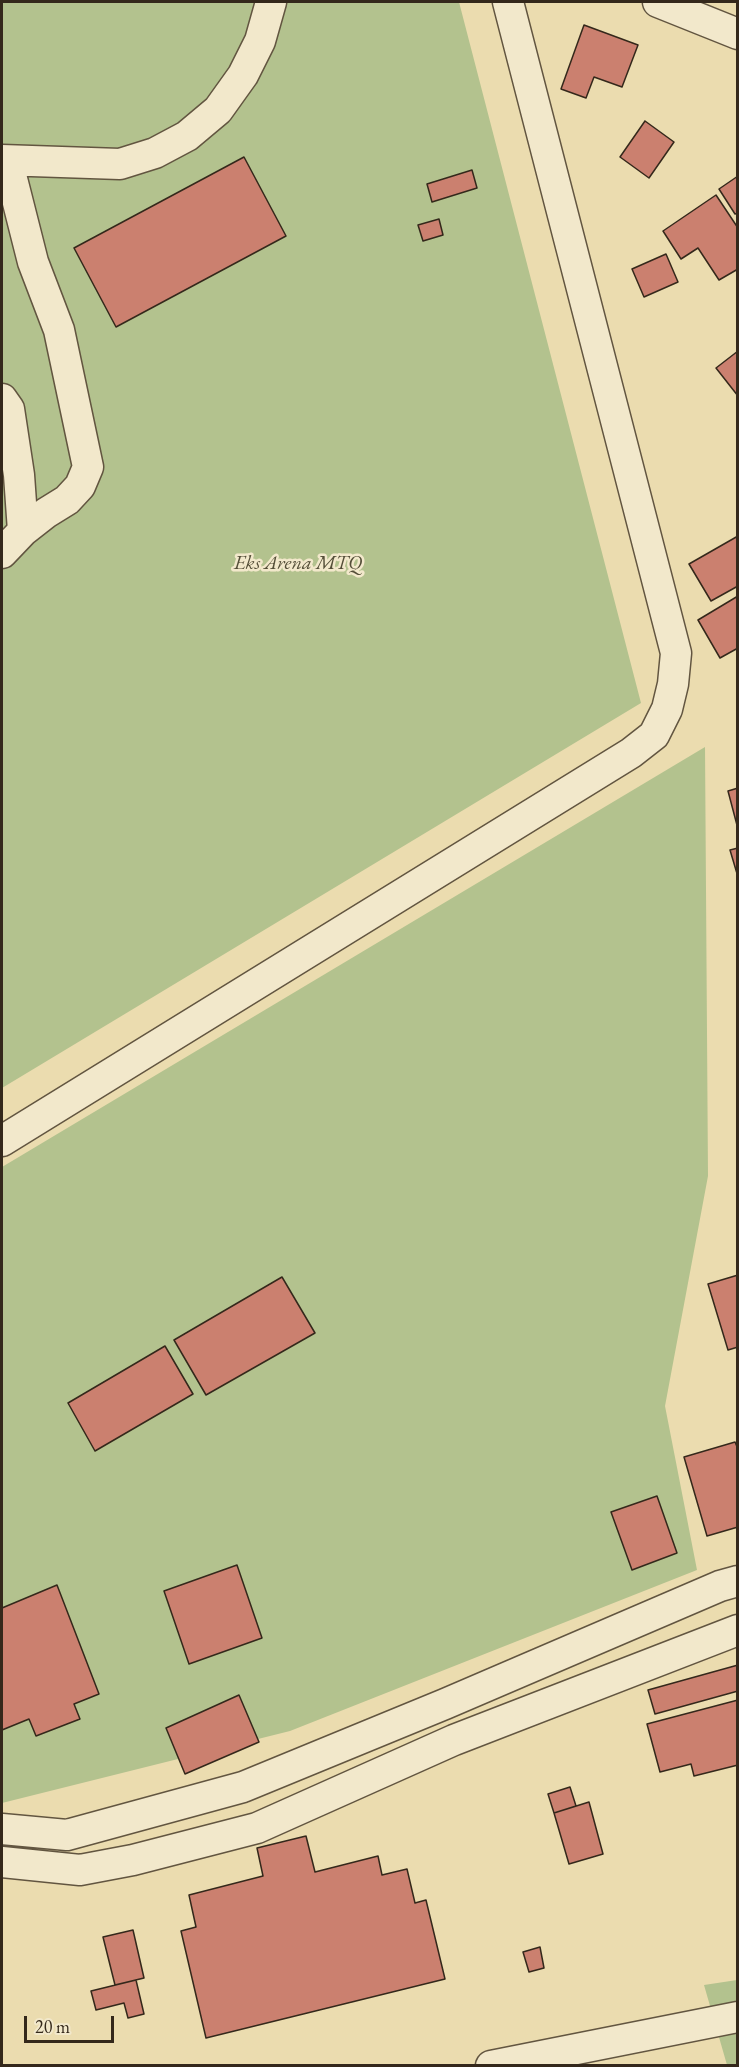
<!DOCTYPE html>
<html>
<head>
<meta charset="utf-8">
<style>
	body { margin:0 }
	#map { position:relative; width:739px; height:2067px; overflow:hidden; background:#ebdcaf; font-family:"EB Garamond",serif }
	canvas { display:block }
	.frame { position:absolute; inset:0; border:3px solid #34281b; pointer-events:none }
	.scale { position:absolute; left:24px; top:2016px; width:90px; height:27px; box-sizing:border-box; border:3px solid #34281b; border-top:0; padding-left:8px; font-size:18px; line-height:21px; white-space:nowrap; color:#34281b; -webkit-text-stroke:4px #f2e8cb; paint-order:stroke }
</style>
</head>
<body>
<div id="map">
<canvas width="739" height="2067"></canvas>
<div class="frame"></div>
<div class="scale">20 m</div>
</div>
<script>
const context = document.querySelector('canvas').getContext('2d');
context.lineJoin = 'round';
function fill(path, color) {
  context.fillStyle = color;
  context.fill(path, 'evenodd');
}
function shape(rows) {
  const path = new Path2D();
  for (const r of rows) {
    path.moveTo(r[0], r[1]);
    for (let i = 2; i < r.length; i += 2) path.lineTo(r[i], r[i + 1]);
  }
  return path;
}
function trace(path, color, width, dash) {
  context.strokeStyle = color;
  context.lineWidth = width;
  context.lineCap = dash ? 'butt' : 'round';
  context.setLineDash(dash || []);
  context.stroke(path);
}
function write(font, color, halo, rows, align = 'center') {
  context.font = font + ' "EB Garamond",serif';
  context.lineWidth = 5;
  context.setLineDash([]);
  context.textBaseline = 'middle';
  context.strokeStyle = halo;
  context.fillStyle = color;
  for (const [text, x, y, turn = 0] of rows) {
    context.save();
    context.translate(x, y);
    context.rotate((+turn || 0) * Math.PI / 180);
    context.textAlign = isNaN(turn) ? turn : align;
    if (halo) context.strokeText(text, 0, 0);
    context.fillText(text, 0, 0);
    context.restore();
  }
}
fill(shape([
	[2,2,459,2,641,703,2,1088],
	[705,747,708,1176,665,1406,697,1570,290,1731,2,1803,2,1167],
	[737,1980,737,2065,727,2065,704,1985]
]), '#b3c28e');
const building = shape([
	[584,25,638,45,622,87,594,77,586,98,561,89,584,25],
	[645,121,674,142,649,178,620,157,645,121],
	[244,157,286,236,116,327,74,248,244,157],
	[472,170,477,188,432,202,427,184,472,170],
	[738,176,738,213,735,214,719,189,738,176],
	[716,195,738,228,738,269,719,280,698,248,681,259,663,231,716,195],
	[439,219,443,235,423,241,418,225,439,219],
	[666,254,678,282,644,297,632,269,666,254],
	[738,351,738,396,716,368,738,351],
	[738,536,738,586,711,601,689,564,738,536],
	[738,596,738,648,720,658,698,620,738,596],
	[738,788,738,829,728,791,738,788],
	[738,848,738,877,730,850,738,848],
	[738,1275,738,1347,728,1350,708,1284,738,1275],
	[282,1277,315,1333,206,1395,174,1340,282,1277],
	[165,1346,193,1394,95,1451,68,1403,165,1346],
	[735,1442,738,1449,738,1527,707,1536,684,1457,735,1442],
	[657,1496,677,1553,632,1570,611,1512,657,1496],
	[237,1565,262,1638,189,1664,164,1591,237,1565],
	[57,1585,99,1694,74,1704,80,1719,36,1736,29,1719,2,1730,2,1608,57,1585],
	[738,1665,738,1691,655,1714,648,1690,738,1665],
	[239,1695,259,1742,185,1774,166,1728,239,1695],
	[738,1700,738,1765,694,1776,691,1764,660,1772,647,1724,738,1700],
	[570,1787,576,1806,554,1813,548,1794,570,1787],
	[589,1802,603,1854,569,1864,554,1813,589,1802],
	[306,1836,315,1872,378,1856,382,1875,407,1869,415,1903,426,1900,445,1979,206,2038,181,1931,196,1927,189,1895,263,1876,257,1848,306,1836],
	[133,1930,144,1978,115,1985,103,1937,133,1930],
	[540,1947,544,1968,529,1972,523,1952,540,1947],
	[136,1980,144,2014,128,2018,124,2003,96,2010,91,1991,136,1980]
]);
fill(building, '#cb806f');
trace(building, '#34281b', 1.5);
const minor = shape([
	[658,2,738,34],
	[2,160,120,164,155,153,187,136,218,110,243,75,260,41,271,2],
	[2,399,9,409,19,475,23,531],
	[2,553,23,531,46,513,67,500,80,486,88,467,59,330,33,262,11,175,12,161],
	[2,1141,631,753,654,735,667,709,673,684,676,653,508,2],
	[2,1829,67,1835,243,1787,445,1704,720,1586,738,1581],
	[2,1862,80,1870,133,1860,257,1828,454,1740,738,1630],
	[491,2066,738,2017]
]);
trace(minor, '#625540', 33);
trace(minor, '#f2e8cb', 30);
write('italic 20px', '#544e38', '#f2e8cb', [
	["Eks Arena MTQ",298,564]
]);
</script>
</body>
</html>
